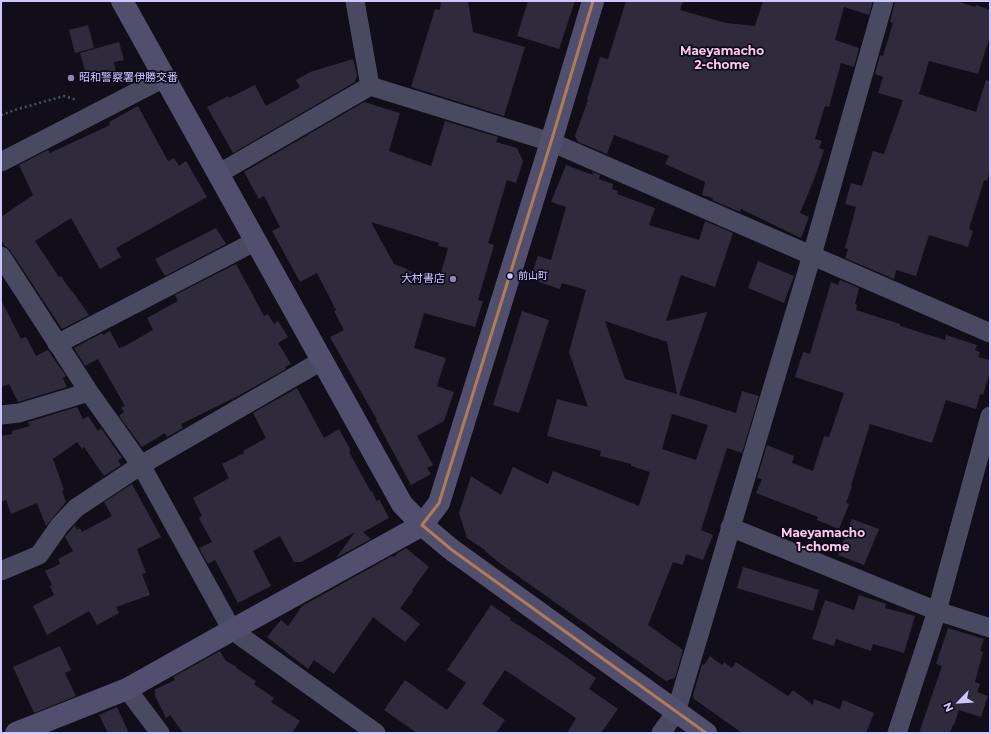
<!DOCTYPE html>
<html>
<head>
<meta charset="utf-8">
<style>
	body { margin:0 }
	#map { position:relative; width:991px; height:734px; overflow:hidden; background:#110e19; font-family:Montserrat,sans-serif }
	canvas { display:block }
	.frame { position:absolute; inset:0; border:2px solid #cdc6ff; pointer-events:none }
	.north { position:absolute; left:939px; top:682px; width:40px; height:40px; -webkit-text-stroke:3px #0e0a1d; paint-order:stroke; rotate:245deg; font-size:11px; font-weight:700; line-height:16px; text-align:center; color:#cdc6ff }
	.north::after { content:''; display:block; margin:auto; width:14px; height:18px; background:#cdc6ff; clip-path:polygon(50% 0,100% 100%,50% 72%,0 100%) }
</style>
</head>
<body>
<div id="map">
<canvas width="991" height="734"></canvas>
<div class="frame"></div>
<div class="north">N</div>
</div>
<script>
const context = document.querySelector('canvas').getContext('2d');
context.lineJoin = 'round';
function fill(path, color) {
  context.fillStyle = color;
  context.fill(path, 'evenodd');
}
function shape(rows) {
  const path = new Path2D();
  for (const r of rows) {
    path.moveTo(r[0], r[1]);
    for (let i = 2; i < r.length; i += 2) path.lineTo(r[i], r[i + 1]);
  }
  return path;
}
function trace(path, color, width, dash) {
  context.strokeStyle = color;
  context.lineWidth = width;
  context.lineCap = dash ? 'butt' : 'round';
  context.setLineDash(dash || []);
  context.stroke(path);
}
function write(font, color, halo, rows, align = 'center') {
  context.font = font + ' Montserrat,"Noto Sans JP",sans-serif';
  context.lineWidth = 3.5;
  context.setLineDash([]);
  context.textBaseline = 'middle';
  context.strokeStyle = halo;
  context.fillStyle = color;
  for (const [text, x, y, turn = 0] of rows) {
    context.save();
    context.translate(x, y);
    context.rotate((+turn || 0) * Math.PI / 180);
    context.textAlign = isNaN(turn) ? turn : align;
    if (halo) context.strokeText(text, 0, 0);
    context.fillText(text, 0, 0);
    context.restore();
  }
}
fill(shape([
	[441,1,468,1,473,32,525,47,504,116,411,87,435,9,440,10],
	[528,1,575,1,559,49,517,36],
	[626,1,683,1,680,10,726,23,755,26,763,1,873,1,869,15,844,7,835,40,859,48,854,67,841,63,829,107,825,106,815,139,822,141,819,148,824,150,815,177,800,213,809,217,801,238,741,209,740,212,712,200,713,198,702,195,705,182,665,164,669,156,614,135,607,154,578,142,575,136,588,100,587,99,600,57,608,59],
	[895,1,956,1,975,7,976,5,990,10,990,36,978,74,929,61,919,94,976,112,986,80,990,81,990,170,987,181,984,180,969,229,973,231,968,247,929,235,916,276,896,270,894,279,845,258,848,249,845,248,856,207,845,204,851,183,862,186,873,151,884,154,903,100,878,93,883,77,875,74,880,55,883,56,893,23,890,22],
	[88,25,94,48,75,53,69,30],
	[119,42,124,60,114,62,116,73,88,81,80,53],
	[353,59,357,75,355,82,233,153,207,107,228,96,229,98,255,85,266,106,300,87,296,80,310,72],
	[364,102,400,113,389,151,431,166,445,121,498,137,496,142,517,148,523,161,516,183,507,180,491,234,488,243,494,245,478,300,483,301,475,327,424,313,414,348,446,358,437,386,454,392,444,421,417,436,433,465,427,468,431,474,411,485,376,420,377,420,330,337,344,330,334,311,336,310,317,273,300,282,272,231,280,227,264,196,259,199,244,172],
	[371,222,439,243,438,246,448,248,439,280,407,270,407,269,394,264],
	[138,106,168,161,174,158,179,166,186,161,207,197,116,248,121,257,100,269,71,218,35,241,59,277,61,276,71,291,72,291,89,315,62,329,10,250,5,246,1,240,1,217,33,195,19,165,48,150,50,153,110,125,109,122],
	[566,165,593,175,592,172,600,175,599,179,613,184,612,189,618,191,617,194,655,208,649,225,699,240,705,221,733,233,715,287,681,275,666,321,707,312,679,395,736,413,742,391,759,396,742,453,727,448,701,530,713,535,703,560,686,554,683,565,673,562,648,625,683,650,675,678,666,681,501,564,485,551,485,550,467,538,459,513,471,476,501,495,513,467,548,484,553,471,639,506,650,472,631,466,631,464,600,456,601,451,547,436,557,399,588,407,569,352,586,290,562,283,560,289,530,279,538,256,551,260,566,207,551,202],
	[605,321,667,342,677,394,625,379],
	[672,414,708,425,696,460,662,449],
	[216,228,226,244,165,276,155,259],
	[758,261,794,276,784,303,748,288],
	[236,264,264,316,268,314,274,324,278,321,288,337,278,343,291,364,285,367,286,369,238,396,181,424,183,428,167,437,165,433,142,447,119,416,124,412,121,407,125,406,98,359,85,366,74,348,102,333,103,335,110,331,119,348,125,346,153,330,147,318,178,301,175,295],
	[840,280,859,288,855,304,857,305,856,310,900,324,900,326,945,340,946,335,977,345,975,350,980,352,978,357,990,360,990,372,983,395,980,394,976,409,946,400,932,443,870,424,851,486,852,487,846,503,849,504,839,529,817,520,818,517,756,493,762,479,757,478,767,445,794,456,792,463,813,471,824,436,829,437,844,393,795,377,803,352,810,354,831,282,838,285],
	[1,300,21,339,26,337,36,356,48,350,66,376,63,378,67,387,18,402,9,384,1,387],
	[522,311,549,320,519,413,493,405],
	[297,388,324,438,339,429,351,451,349,452,371,492,372,491,377,502,379,499,389,518,363,532,371,539,336,558,355,532,301,562,294,562,280,536,253,551,271,586,238,603,215,560,208,564,199,548,212,542,199,518,202,516,193,498,229,478,222,464,244,453,243,451,266,438,253,413],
	[77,407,83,419,88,416,98,431,101,428,122,458,118,460,121,465,104,476,84,447,82,449,77,442,53,459,64,490,62,491,66,502,46,526,37,503,11,514,6,500,1,502,1,436,12,434,12,431,30,426,28,422],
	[132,484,161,537,137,549,146,573,142,574,150,595,116,607,119,613,97,625,89,611,47,635,33,606,54,595,50,586,52,585,45,571,60,564,58,559,73,551,65,537,75,525,77,530,80,528,82,532,112,516,104,502],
	[852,519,879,529,864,565,838,555],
	[406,548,429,567,412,590,413,591,400,608,420,624,405,642,373,617,334,674,314,660,308,669,267,637,281,620,288,626,302,606,392,556,394,557,398,553],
	[743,567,819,590,813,611,737,588],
	[859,595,886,604,885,608,915,616,904,653,873,644,871,651,836,639,834,646,812,639,825,600,854,610],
	[491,605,511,618,510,620,546,643,596,678,589,689,618,709,601,733,567,733,576,718,505,670,482,704,505,720,496,733,417,733,384,710,405,680,447,710,466,683,447,670],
	[948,628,984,639,980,651,983,652,975,682,980,684,977,692,988,696,981,717,959,710,954,725,953,725,950,733,919,733,942,666,936,664],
	[60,646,71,670,65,673,76,696,34,713,13,667],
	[220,651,226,661,237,667,236,668,256,681,254,684,274,698,271,702,300,721,292,733,183,733,170,715,166,718,154,694,156,693,154,690,175,680,173,677],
	[710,656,722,665,724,662,732,668,736,662,788,696,793,690,813,705,814,699,840,709,843,700,874,713,866,733,742,733,694,699,693,695,702,664,704,665],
	[117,707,129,733,108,733,99,715]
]), '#2f2b3d');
trace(shape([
	[1,115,18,109,64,96,77,100]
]), '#465564', 2.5, [2, 3]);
trace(shape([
	[355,1,370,86],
	[1,162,164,78],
	[218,174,370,86,551,142,990,333],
	[1,256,89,392,141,465,232,630,376,733],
	[57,344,256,241],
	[1,415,19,413,89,392],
	[730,527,937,611,990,628],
	[1,571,39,555,60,525,76,508,141,465,323,360],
	[127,689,160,733],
	[661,733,676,712,812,255,884,1],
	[897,733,937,611,990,416]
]), '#4a4962', 19);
trace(shape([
	[122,1,402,504,422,525,452,550,706,733],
	[16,733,127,689,232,630,422,525,439,503,551,142,593,1]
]), '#514f6d', 22);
trace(shape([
	[422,525,439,503,551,142,593,1],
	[422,525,452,550,706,733]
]), '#b07c57', 3);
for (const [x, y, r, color] of [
	[71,78,4,"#8b86ae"],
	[510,276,3.5,"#cdc6ff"],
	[453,279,4,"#8b86ae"]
]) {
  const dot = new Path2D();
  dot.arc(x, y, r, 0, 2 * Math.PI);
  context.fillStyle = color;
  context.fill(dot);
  trace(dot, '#0e0a1d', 1.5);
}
write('10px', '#cdc6ff', '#0e0a1d', [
	["前山町",518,276]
], 'left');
write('11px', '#cdc6ff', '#0e0a1d', [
	["昭和警察署伊勝交番",79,78],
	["大村書店",445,279,"right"]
], 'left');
write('bold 12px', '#ffc8eb', '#0e0a1d', [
	["Maeyamacho",722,51],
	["2-chome",722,65],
	["Maeyamacho",823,533],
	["1-chome",823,547]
]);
</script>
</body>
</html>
